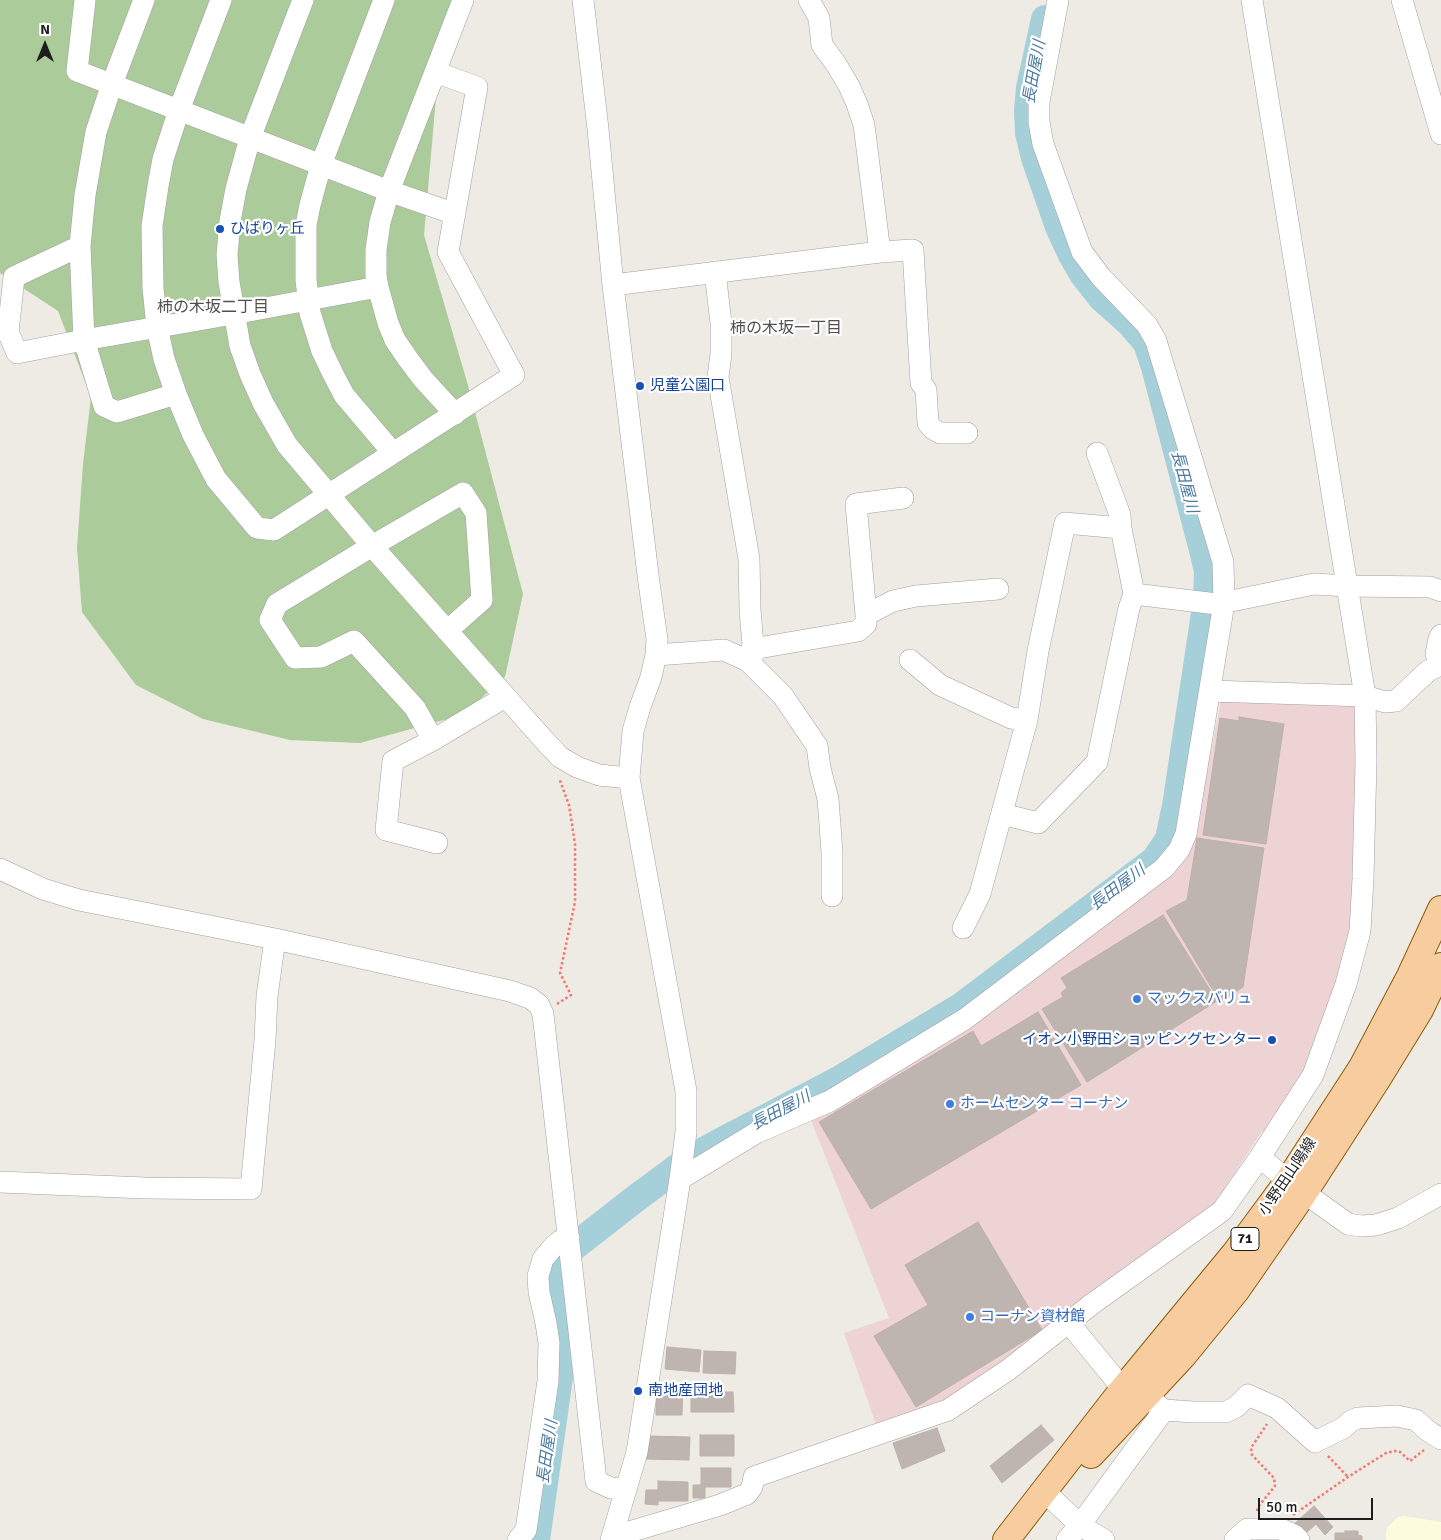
<!DOCTYPE html>
<html>
<head>
<meta charset="utf-8">
<style>
	body { margin:0 }
	#map { position:relative; width:1441px; height:1540px; overflow:hidden; background:#eeeae4; font-family:Signika,sans-serif }
	canvas { display:block }
	.north { position:absolute; left:20px; top:20px; width:50px; height:50px; -webkit-text-stroke:4px #fff; paint-order:stroke; rotate:0deg; font-size:14px; font-weight:700; line-height:20px; text-align:center; color:#1d1d1d }
	.north::after { content:''; display:block; margin:auto; width:18px; height:22px; background:#1d1d1d; clip-path:polygon(50% 0,100% 100%,50% 72%,0 100%) }
	.scale { position:absolute; left:1258px; top:1498px; width:115px; height:22px; box-sizing:border-box; border:2px solid #1d1d1d; border-top:0; padding-left:6px; font-size:15px; line-height:18px; white-space:nowrap; color:#1d1d1d; -webkit-text-stroke:4px #fff; paint-order:stroke }
</style>
</head>
<body>
<div id="map">
<canvas width="1441" height="1540"></canvas>
<div class="north">N</div>
<div class="scale">50 m</div>
</div>
<script>
const context = document.querySelector('canvas').getContext('2d');
context.lineJoin = 'round';
function fill(path, color) {
  context.fillStyle = color;
  context.fill(path, 'evenodd');
}
function shape(rows) {
  const path = new Path2D();
  for (const r of rows) {
    path.moveTo(r[0], r[1]);
    for (let i = 2; i < r.length; i += 2) path.lineTo(r[i], r[i + 1]);
  }
  return path;
}
function trace(path, color, width, dash) {
  context.strokeStyle = color;
  context.lineWidth = width;
  context.lineCap = dash ? 'butt' : 'round';
  context.setLineDash(dash || []);
  context.stroke(path);
}
function write(font, color, halo, rows, align = 'center') {
  context.font = font + ' Signika,"Noto Sans JP",sans-serif';
  context.lineWidth = 4.5;
  context.setLineDash([]);
  context.textBaseline = 'middle';
  context.strokeStyle = halo;
  context.fillStyle = color;
  for (const [text, x, y, turn = 0] of rows) {
    context.save();
    context.translate(x, y);
    context.rotate((+turn || 0) * Math.PI / 180);
    context.textAlign = isNaN(turn) ? turn : align;
    if (halo) context.strokeText(text, 0, 0);
    context.fillText(text, 0, 0);
    context.restore();
  }
}
fill(shape([
	[1221,701,1372,703,1369,917,1327,1069,1279,1143,1262,1131,1216,1202,1053,1322,1053,1329,949,1401,877,1427,844,1333,889,1318,811,1120,858,1096,969,1027,1176,870,1192,847]
]), '#eed3d4');
fill(shape([
	[1404,1516,1441,1522,1441,1540,1386,1540,1386,1531,1387,1528,1398,1517]
]), '#fdfbdd');
fill(shape([
	[0,0,472,0,439,63,424,235,467,382,523,594,505,677,462,715,360,743,290,740,203,719,136,685,82,612,77,548,83,464,91,397,58,311,0,273]
]), '#abcb9a');
trace(shape([
	[536,1540,561,1363,550,1274,562,1256,635,1199,689,1159,724,1140,837,1081,962,1006,1155,860,1169,839,1176,806,1207,600,1208,571,1203,550,1155,367,1147,343,1130,323,1102,298,1083,274,1071,253,1059,227,1035,158,1029,133,1028,110,1030,88,1045,19]
]), '#a6d0d9', 28);
const building = shape([
	[1239,717,1284,724,1266,844,1203,835,1220,718,1239,721,1239,717],
	[1197,838,1264,848,1243,987,1220,1002,1166,911,1187,900,1197,838],
	[1163,915,1217,1001,1087,1082,1042,1009,1063,997,1061,993,1067,988,1061,978,1163,915],
	[1038,1012,1081,1085,871,1209,819,1122,973,1031,981,1046,1038,1012],
	[978,1222,1042,1330,916,1407,874,1336,928,1305,905,1265,978,1222],
	[667,1347,701,1350,699,1372,665,1369,667,1347],
	[704,1351,736,1352,735,1374,703,1373,704,1351],
	[656,1386,683,1386,682,1415,656,1415,656,1386],
	[691,1392,733,1392,734,1412,691,1412,691,1392],
	[1041,1425,1054,1440,1002,1483,990,1466,1041,1425],
	[937,1428,945,1451,902,1469,893,1443,937,1428],
	[700,1435,734,1435,734,1456,700,1456,700,1435],
	[647,1436,690,1437,689,1460,646,1459,647,1436],
	[701,1468,731,1468,731,1487,705,1487,705,1498,693,1498,693,1485,701,1485,701,1468],
	[658,1481,688,1482,688,1501,658,1501,658,1505,645,1504,646,1490,658,1490,658,1481],
	[1314,1506,1333,1527,1325,1535,1316,1524,1304,1535,1294,1524,1314,1506],
	[1345,1531,1358,1531,1358,1535,1362,1536,1362,1540,1335,1540,1335,1533,1345,1533,1345,1531]
]);
fill(building, '#beb5b0');
trace(building, '#bfb0a7', 1);
const minor = shape([
	[85,0,77,71,389,191,455,214],
	[144,0,112,84,96,132,85,195,80,246,84,340,233,314,378,287],
	[221,0,179,110,163,159,158,186,152,226,153,288,157,327,164,359,176,394,193,435,216,479,257,528,274,530,514,375,448,252,477,87,435,72],
	[303,0,250,138,236,189,230,221,227,255,229,282,240,346,250,374,263,403,287,445,372,546,544,740,560,757,577,767,599,775,629,778],
	[384,0,321,165,310,205,306,225,306,280,310,313,322,351,333,374,344,395,393,453],
	[583,0,598,129,613,285,649,583,657,639,656,655,651,677,640,707,633,731,629,778,686,1091,686,1132,680,1179,637,1452,611,1540],
	[809,0,819,18,822,45,836,64,849,86,857,104,864,125,880,252],
	[1402,0,1441,134],
	[80,246,14,277,8,332,17,353,84,340,104,406,117,412,176,394],
	[715,272,721,323,721,354,718,377,749,559,750,610,753,645,748,661,783,696,817,746,820,768,828,799,832,852,832,896],
	[613,285,880,252,913,250,921,383,926,390,928,423,933,429,940,433,967,433],
	[455,414,423,379,408,359,395,340,388,323,378,287,376,276,376,250,380,222,389,191,463,0],
	[1097,453,1120,515,1121,528],
	[866,615,893,601,916,596,998,589],
	[1441,635,1439,639,1436,654,1441,665],
	[656,655,724,650,748,661,758,648,858,631,866,624,866,615,856,504,903,498],
	[910,660,940,685,1011,718,1027,720],
	[1210,691,1365,696,1385,702,1396,701,1428,671,1440,665],
	[433,740,415,708,354,641,321,657,295,658,270,620,277,604,372,546,463,493,476,513,482,600,447,631],
	[1002,814,1038,823,1097,762,1129,608,1134,594],
	[437,843,386,830,393,761,433,740,505,697],
	[0,869,43,889,79,900,275,939,510,991,530,998,539,1005,543,1014,596,1481,611,1488,626,1489],
	[963,928,980,894,1027,720,1038,651,1065,523,1121,528,1134,594,1217,604,1314,584,1348,586,1430,587,1441,591],
	[1260,1157,1288,1181,1348,1224,1361,1226,1376,1225,1398,1218,1441,1194],
	[680,1179,756,1133,830,1101,965,1019,1164,868,1179,850,1186,834,1224,603,1223,562,1156,341,1147,325,1101,277,1082,252,1043,144,1039,122,1039,102,1058,0],
	[0,1182,145,1188,251,1189,265,1040,267,996,275,939],
	[1069,1323,1123,1389],
	[1146,1396,1164,1410,1193,1412,1226,1412,1236,1407,1248,1395,1277,1408,1315,1442,1343,1428,1351,1421,1358,1418,1397,1416,1416,1420,1428,1431,1441,1439],
	[1044,1491,1080,1525,1104,1540],
	[612,1537,720,1505,747,1494,752,1487,754,1477,948,1410,1008,1370,1092,1304,1222,1211,1260,1157,1313,1075,1346,984,1360,931,1363,879,1366,762,1365,696,1252,0],
	[518,1540,526,1530,548,1381,549,1343,546,1323,539,1292,538,1276,543,1259,553,1247,560,1241,569,1238],
	[1067,1540,1080,1525,1164,1410],
	[1235,1540,1247,1529,1281,1529,1294,1535,1299,1540]
]);
const major = shape([
	[1091,1455,1183,1356,1236,1291,1304,1193,1377,1080,1420,1010,1441,966],
	[1006,1540,1123,1389,1235,1253,1288,1181,1362,1067,1410,976,1441,909]
]);
trace(minor, '#a1a1a1', 22);
trace(major, '#8e5b08', 28);
trace(shape([
	[557,1004,571,995,560,973,575,902,575,844,569,805,559,778],
	[1328,1456,1348,1477],
	[1257,1511,1258,1507,1275,1486,1274,1478,1252,1455,1251,1448,1267,1424],
	[1293,1515,1348,1477,1386,1453,1395,1451,1400,1452,1410,1461,1424,1450]
]), '#f27770', 2.5, [2.5, 2.5]);
trace(minor, '#fff', 21);
trace(major, '#f7cda0', 26);
for (const [x, y, r, color] of [
	[220,229,5,"#1a4fb4"],
	[640,386,5,"#1a4fb4"],
	[1137,999,5,"#3f7fe0"],
	[1272,1040,5,"#1a4fb4"],
	[950,1104,5,"#3f7fe0"],
	[970,1317,5,"#3f7fe0"],
	[638,1391,5,"#1a4fb4"]
]) {
  const dot = new Path2D();
  dot.arc(x, y, r, 0, 2 * Math.PI);
  context.fillStyle = color;
  context.fill(dot);
  trace(dot, '#fff', 2);
}
for (const [x, y, w] of [
	[1245,1239,28]
]) {
  const box = new Path2D();
  box.roundRect(x - w / 2, y - 11.5, w, 23, 4);
  context.fillStyle = '#fff';
  context.fill(box);
  trace(box, '#1d1d1d', 1);
}
write('bold 14px', '#1d1d1d', null, [
	["71",1245,1239]
]);
write('15px', '#164399', '#fff', [
	["ひばりヶ丘",230,229],
	["児童公園口",650,386],
	["イオン小野田ショッピングセンター",1262,1040,"right"],
	["南地産団地",648,1391]
], 'left');
write('15px', '#366cbe', '#fff', [
	["マックスバリュ",1147,999],
	["ホームセンター コーナン",960,1104],
	["コーナン資材館",980,1317]
], 'left');
write('15px', '#1d1d1d', '#fff', [
	["小野田山陽線",1288,1177,-56]
]);
write('italic 16px', '#4c7aa0', '#fff', [
	["長田屋川",1035,72,-80],
	["長田屋川",1184,482,75],
	["長田屋川",1118,888,-37],
	["長田屋川",781,1111,-28],
	["長田屋川",548,1452,-82]
]);
write('16px', '#505050', '#fff', [
	["柿の木坂二丁目",213,308],
	["柿の木坂一丁目",786,329]
]);
</script>
</body>
</html>
